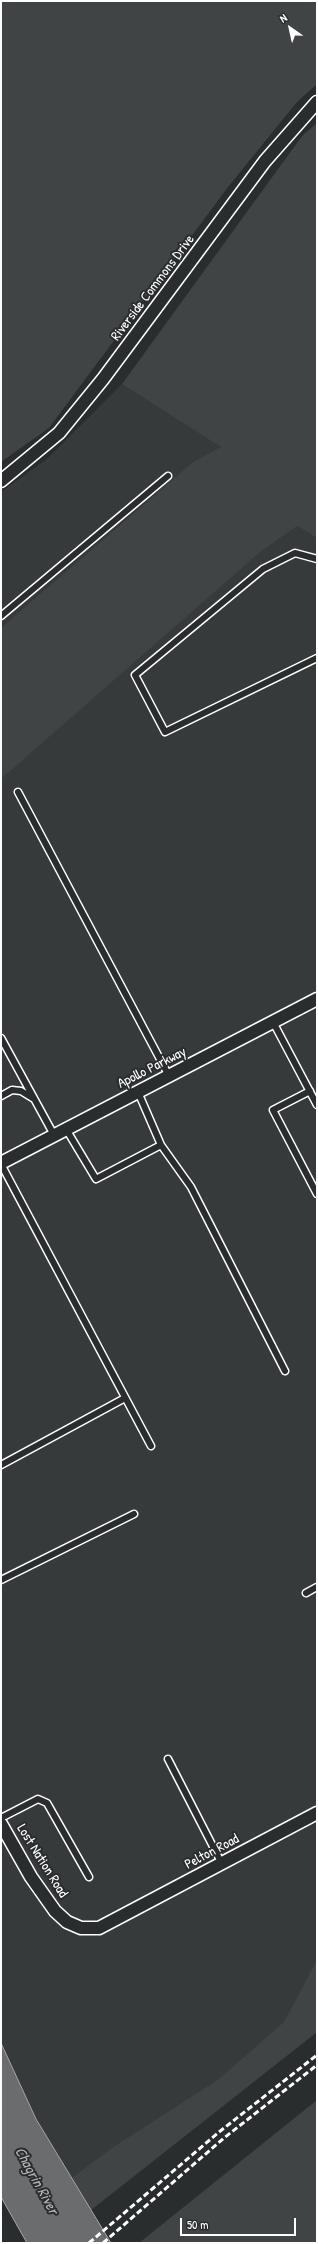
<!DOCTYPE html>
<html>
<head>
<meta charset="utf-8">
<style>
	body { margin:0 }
	#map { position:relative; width:318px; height:2244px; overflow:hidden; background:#2a2d2e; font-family:"Patrick Hand",sans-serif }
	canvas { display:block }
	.frame { position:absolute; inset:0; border:2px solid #fff; pointer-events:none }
	.north { position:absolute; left:270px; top:8px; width:40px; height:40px; -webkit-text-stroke:3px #2a2d2e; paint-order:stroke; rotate:326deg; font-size:11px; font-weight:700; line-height:16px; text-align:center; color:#fff }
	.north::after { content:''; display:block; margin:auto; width:14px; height:18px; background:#fff; clip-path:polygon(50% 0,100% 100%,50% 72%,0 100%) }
	.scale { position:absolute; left:180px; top:2218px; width:116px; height:18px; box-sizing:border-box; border:2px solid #fff; border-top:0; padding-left:5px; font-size:12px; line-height:14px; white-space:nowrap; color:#fff; -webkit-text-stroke:3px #2a2d2e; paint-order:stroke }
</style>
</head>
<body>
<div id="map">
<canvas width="318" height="2244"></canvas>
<div class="frame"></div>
<div class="north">N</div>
<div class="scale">50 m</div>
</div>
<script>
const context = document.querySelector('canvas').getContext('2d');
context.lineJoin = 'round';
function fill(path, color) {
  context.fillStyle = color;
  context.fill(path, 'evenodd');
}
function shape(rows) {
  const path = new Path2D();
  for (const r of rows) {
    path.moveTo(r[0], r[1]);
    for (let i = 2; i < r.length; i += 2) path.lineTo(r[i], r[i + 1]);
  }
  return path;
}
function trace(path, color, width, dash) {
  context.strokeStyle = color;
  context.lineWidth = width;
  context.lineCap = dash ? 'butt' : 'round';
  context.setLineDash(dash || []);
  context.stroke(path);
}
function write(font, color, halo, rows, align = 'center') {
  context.font = font + ' "Patrick Hand",sans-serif';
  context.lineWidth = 4;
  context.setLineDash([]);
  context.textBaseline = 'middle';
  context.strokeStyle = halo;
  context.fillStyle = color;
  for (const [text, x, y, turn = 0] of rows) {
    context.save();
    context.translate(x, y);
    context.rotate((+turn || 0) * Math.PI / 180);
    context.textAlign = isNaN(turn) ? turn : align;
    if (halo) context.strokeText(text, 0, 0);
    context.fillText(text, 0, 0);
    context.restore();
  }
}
fill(shape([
	[122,384,217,443,297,526,317,538,317,2032,91,2210,36,2119,1,2043,1,492,47,459]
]), '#373a3b');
fill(shape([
	[1,1,317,1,317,84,297,102,228,187,49,428,1,462],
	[317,123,317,538,297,526,260,552,1,779,1,628,193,462,221,447,122,384,302,136],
	[317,1960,317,2032,91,2210,72,2178,112,2148,219,2079,284,2022],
	[317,2100,317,2243,139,2243]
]), '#414445');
const water = shape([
	[1,2043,36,2119,111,2243,27,2243,1,2197,1,2043]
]);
fill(water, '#6a6c6d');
trace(water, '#a6a7a7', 1);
const lane = shape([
	[317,559,295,553,263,569,135,675,165,732,317,658],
	[1,616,168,476],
	[18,792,169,1076],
	[273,1022,317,1105],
	[1,1038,54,1135],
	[310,1091,273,1110,317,1194],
	[1,1096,12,1090,21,1091,34,1099],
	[66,1129,96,1179,161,1145,138,1092],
	[161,1145,191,1187,285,1371],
	[1,1164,151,1446],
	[1,1465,125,1398],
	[1,1580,134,1514],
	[306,1593,317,1587],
	[168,1759,222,1864],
	[1,1818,38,1799,47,1803,89,1877]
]);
const street = shape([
	[1,481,59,433,103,379,265,161,317,102],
	[1,1163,317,999],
	[1,1824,31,1877,55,1911,67,1922,81,1928,99,1928,317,1813]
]);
trace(lane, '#fff', 9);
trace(street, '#fff', 15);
trace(lane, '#2a2d2e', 6);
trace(street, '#2a2d2e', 12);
trace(shape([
	[89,2243,219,2132,317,2055],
	[103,2243,224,2138,317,2065]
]), '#fff', 3, [6, 3]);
write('14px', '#fff', '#2a2d2e', [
	["Riverside Commons Drive",153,288,-53],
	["Apollo Parkway",152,1068,-27],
	["Pelton Road",212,1852,-28],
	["Lost Nation Road",42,1861,58]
]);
write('italic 15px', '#b4b6b6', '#2a2d2e', [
	["Chagrin River",36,2181,61]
]);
</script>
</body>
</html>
